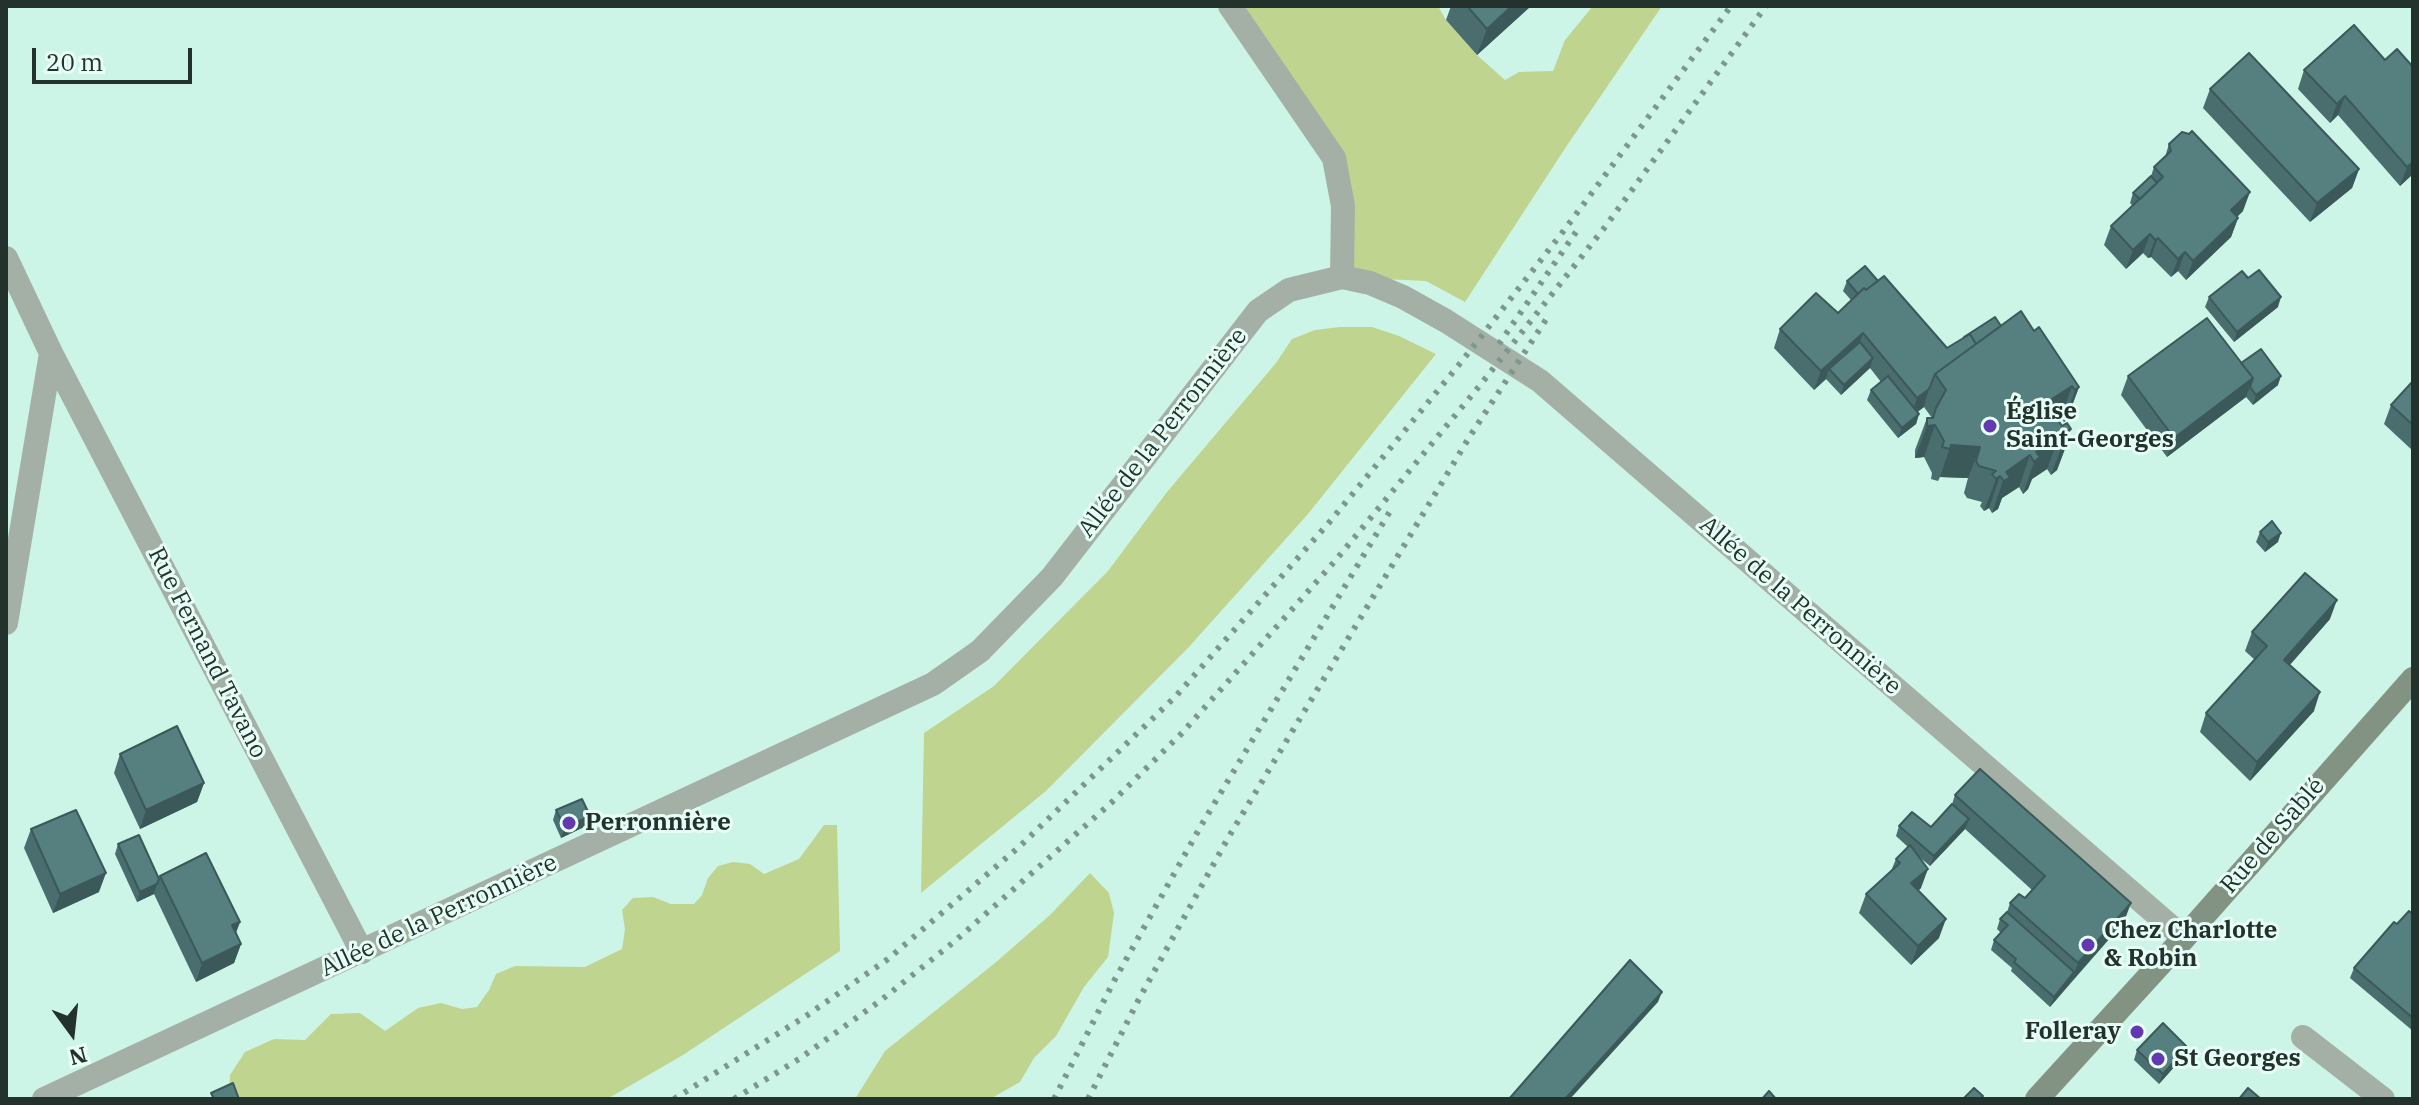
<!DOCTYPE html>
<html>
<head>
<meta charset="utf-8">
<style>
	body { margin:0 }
	#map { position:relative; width:2419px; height:1105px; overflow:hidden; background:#cdf5e7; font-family:"IBM Plex Serif",serif }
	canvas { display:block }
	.frame { position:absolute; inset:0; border:8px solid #23322d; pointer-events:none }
	.north { position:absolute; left:32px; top:993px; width:80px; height:80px; -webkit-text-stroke:6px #e6fef6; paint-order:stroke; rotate:165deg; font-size:22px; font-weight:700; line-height:32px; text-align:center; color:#23322d }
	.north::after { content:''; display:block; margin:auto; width:28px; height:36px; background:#23322d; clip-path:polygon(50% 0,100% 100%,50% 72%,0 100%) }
	.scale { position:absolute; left:32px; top:48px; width:160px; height:36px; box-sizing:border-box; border:4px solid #23322d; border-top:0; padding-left:10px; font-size:24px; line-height:28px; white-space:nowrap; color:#23322d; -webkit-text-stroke:6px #e6fef6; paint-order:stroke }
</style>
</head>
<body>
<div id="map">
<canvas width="2419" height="1105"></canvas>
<div class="frame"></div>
<div class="north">N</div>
<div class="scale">20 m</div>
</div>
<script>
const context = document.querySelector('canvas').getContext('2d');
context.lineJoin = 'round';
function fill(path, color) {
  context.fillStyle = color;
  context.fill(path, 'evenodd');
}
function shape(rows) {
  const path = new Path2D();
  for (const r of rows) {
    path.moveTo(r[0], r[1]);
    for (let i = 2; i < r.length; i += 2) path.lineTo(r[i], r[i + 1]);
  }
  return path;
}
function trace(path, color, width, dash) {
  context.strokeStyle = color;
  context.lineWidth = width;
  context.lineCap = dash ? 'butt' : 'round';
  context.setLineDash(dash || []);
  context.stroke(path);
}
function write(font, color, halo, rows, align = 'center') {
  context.font = font + ' "IBM Plex Serif",serif';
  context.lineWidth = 6;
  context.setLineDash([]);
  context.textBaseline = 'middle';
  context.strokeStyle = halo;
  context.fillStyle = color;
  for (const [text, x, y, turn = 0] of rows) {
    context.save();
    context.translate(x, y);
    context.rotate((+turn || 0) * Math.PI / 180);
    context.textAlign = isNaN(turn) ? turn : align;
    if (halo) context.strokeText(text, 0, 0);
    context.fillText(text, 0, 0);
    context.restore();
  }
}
fill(shape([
	[1230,6,1438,6,1446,20,1477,55,1505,80,1519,72,1553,71,1565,40,1593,6,1662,6,1566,147,1465,302,1426,281,1342,277,1334,158],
	[1340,327,1372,327,1399,336,1436,354,1308,514,1188,648,1046,791,921,893,924,733,994,686,1108,571,1167,492,1276,363,1292,339,1315,330],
	[824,825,837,825,840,951,683,1055,607,1099,231,1099,229,1093,230,1075,245,1052,274,1039,305,1040,331,1014,360,1013,385,1031,418,1008,441,1003,462,1009,477,1007,489,990,496,974,515,966,585,967,622,949,625,929,622,910,633,898,653,897,671,904,694,904,702,895,708,878,718,866,733,862,750,864,764,874,799,859],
	[1090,873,1109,893,1114,913,1108,957,1084,987,1056,1036,1034,1058,1020,1082,990,1099,855,1099,885,1051,995,963,1050,915]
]), '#bfd48f');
trace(shape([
	[1230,6,1334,158,1343,206,1342,277]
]), '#a4b0a5', 24);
trace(shape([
	[6,258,51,353,6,623],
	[51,353,362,952],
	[2303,1037,2383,1099],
	[44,1099,933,684,980,651,1052,577,1258,311,1289,290,1342,277,1370,283,1403,297,1446,321,1540,381,2184,938]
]), '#a4b0a5', 24);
trace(shape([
	[2037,1099,2184,938,2413,679]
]), '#829383', 24);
trace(shape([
	[1499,344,1576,232],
	[674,1099,806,1016,888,959,1019,847,1175,697,1327,525,1458,366,1562,233,1731,6],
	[734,1099,799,1059,880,1001,955,941,1111,803,1182,733,1335,561,1481,384,1605,227,1766,6],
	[1054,1099,1114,981,1202,824,1392,508],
	[1088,1099,1140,997,1228,838,1470,436,1549,315]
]), '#7c988e', 6, [4, 8]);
fill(shape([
	[1451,6,1531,6,1477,55,1446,20],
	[2385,60,2413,67,2413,174,2400,186,2338,115,2330,123,2298,89,2304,70],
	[2210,89,2359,169,2352,188,2310,222,2203,108],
	[2169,144,2243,211,2237,217,2238,218,2231,237,2186,280,2178,271,2171,277,2151,257,2148,258,2143,253,2126,269,2104,245,2111,226,2133,206,2130,203,2133,193,2151,176,2154,167,2165,157],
	[2248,278,2278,307,2234,342,2205,307,2209,297],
	[1847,281,1878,281,1947,348,2001,326,2034,331,2079,387,2067,419,2064,422,2061,418,2058,420,2069,438,2057,470,2051,475,2047,469,2032,479,2028,489,2023,494,2019,487,2002,498,1998,509,1992,513,1989,508,1984,511,1980,506,1982,502,1967,498,1964,493,1968,478,1940,477,1938,481,1931,479,1932,473,1924,457,1915,458,1915,450,1927,418,1932,418,1924,407,1917,412,1919,414,1916,424,1898,438,1867,400,1871,390,1881,382,1870,368,1841,395,1826,379,1814,390,1774,348,1780,329,1838,313,1851,300,1843,291],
	[2241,363,2278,385,2253,405,2246,397,2167,457,2121,395,2128,376],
	[2413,381,2413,451,2384,424,2391,405],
	[2260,532,2278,542,2265,552,2256,542],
	[2330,619,2290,665,2314,711,2250,781,2200,732,2206,713,2255,660,2245,651,2252,632],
	[120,754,204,783,197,802,140,829,114,773],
	[1955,795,2124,922,2050,1007,2011,971,2012,968,1991,950,1994,940,2001,933,1997,929,2000,919,2007,912,2010,903,2025,898,2032,890,1965,829,1930,866,1918,856,1921,888,1918,891,1939,938,1911,965,1859,913,1866,894,1891,871,1896,859,1908,847,1896,836,1899,826,1931,827,1952,804],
	[556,810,590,816,586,826,561,838,553,820],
	[31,829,99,892,53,913,24,848],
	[118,844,159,879,160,876,240,922,236,932,241,944,234,963,196,982,154,894,137,902,115,854],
	[2413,914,2413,1031,2350,978,2354,968,2397,924],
	[2187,1047,2183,1057,2159,1084,2134,1060,2137,1050]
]), '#4a6d6d');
fill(shape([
	[1512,6,1531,6,1477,55,1487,29],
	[2345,96,2338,115,2330,123,2337,104],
	[2413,162,2413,174,2400,186,2407,167],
	[2359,169,2352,188,2310,222,2317,203],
	[2250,192,2243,211,2224,229,2231,210],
	[2238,218,2231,237,2186,280,2193,261],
	[2150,234,2143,253,2126,269,2133,250],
	[2158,238,2151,257,2148,258,2155,240],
	[2185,252,2178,271,2171,277,2178,259],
	[2281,297,2278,307,2234,342,2237,332],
	[1863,333,1856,352,1829,369,1826,379,1814,390,1821,371],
	[1873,358,1870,368,1841,395,1844,385],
	[2281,376,2278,385,2253,405,2256,395],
	[2253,378,2246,397,2167,457,2174,438],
	[2072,386,2061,418,2035,435,2046,403],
	[2079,387,2067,419,2064,422,2075,390],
	[1929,389,1924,406,1924,407,1911,417,1917,398],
	[1919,414,1916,424,1898,438,1902,428],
	[1935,425,1924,457,1915,458,1927,426],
	[2071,429,2067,440,2069,438,2057,470,2051,475,2063,443,2065,432],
	[2059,437,2047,469,2032,479,2028,489,2023,494,2034,462,2036,452],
	[1951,445,1980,447,1968,478,1940,477],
	[2030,455,2019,487,2002,498,1998,509,1992,513,2006,472],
	[2000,476,1989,508,1984,511,1996,479],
	[2281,533,2278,542,2265,552,2268,542],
	[2337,600,2330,619,2277,679,2284,660],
	[2320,692,2314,711,2250,781,2257,762],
	[204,783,197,802,140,829,146,810],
	[590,816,586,826,561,838,565,828],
	[1969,819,1965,829,1930,866,1934,856],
	[1928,869,1921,888,1904,902,1911,883],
	[106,873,99,892,53,913,60,894],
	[157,884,154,894,137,902,140,892],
	[2131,903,2124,922,2071,982,2078,963],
	[1946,919,1939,938,1911,965,1918,946],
	[240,922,233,941,232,925],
	[241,944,234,963,196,982,202,963],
	[2074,972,2071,982,2050,1007,2054,997],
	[1662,992,1658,1002,1570,1099,1565,1099],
	[2187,1047,2183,1057,2159,1084,2163,1074]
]), '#3c5959');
const building = shape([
	[1467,6,1512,6,1487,29,1467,6],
	[2354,25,2385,60,2397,49,2413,67,2413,162,2407,167,2345,96,2337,104,2304,70,2354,25],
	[2249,53,2359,169,2317,203,2210,89,2249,53],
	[2192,131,2250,192,2231,210,2238,218,2193,261,2185,252,2178,259,2158,238,2155,240,2150,234,2133,250,2111,226,2163,177,2154,167,2171,151,2169,144,2182,132,2189,134,2192,131],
	[2151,176,2157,183,2140,199,2133,193,2151,176],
	[1865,266,1878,281,1866,290,1864,288,1858,294,1847,281,1865,266],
	[2259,270,2281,297,2237,332,2209,297,2242,271,2248,278,2259,270],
	[1884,276,1947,348,1970,334,1976,344,1935,374,1929,389,1917,398,1863,333,1821,371,1780,329,1816,293,1838,313,1864,288,1866,290,1884,276],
	[2021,311,2034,331,2039,327,2079,387,2075,390,2072,386,2046,403,2062,426,2067,423,2071,429,2065,432,2069,438,2063,443,2059,437,2036,452,2040,457,2034,462,2030,455,2006,472,2010,477,2004,481,2000,476,1996,479,1992,474,1996,471,1979,466,1976,461,1980,447,1951,445,1950,449,1942,447,1944,441,1935,425,1927,426,1927,418,1933,418,1936,408,1946,390,1935,374,2021,311],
	[1995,317,2001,326,1976,344,1970,334,1964,337,1995,317],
	[2207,318,2253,378,2174,438,2128,376,2207,318],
	[1860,342,1873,358,1844,385,1829,369,1860,342],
	[2261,349,2281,376,2256,395,2250,387,2253,378,2241,363,2261,349],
	[1888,376,1919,414,1902,428,1871,390,1888,376],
	[2413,381,2413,425,2391,405,2413,381],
	[2272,521,2281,533,2268,542,2260,532,2272,521],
	[2305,573,2337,600,2284,660,2320,692,2257,762,2206,713,2267,646,2252,632,2305,573],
	[177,726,204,783,146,810,120,754,177,726],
	[1980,769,2131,903,2078,963,2010,903,2019,894,2025,898,2045,876,1955,795,1980,769],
	[582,799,590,816,565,828,556,810,582,799],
	[1952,804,1969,819,1934,856,1899,826,1912,812,1931,827,1952,804],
	[76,810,106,873,60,894,31,829,76,810],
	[139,835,159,879,157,884,140,892,118,844,139,835],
	[1910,845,1928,869,1911,883,1946,919,1918,946,1866,894,1900,863,1896,859,1910,845],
	[206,853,240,922,232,925,241,944,202,963,160,876,206,853],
	[2409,911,2413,914,2413,1018,2354,968,2394,922,2397,924,2409,911],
	[2007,912,2074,972,2054,997,2014,962,2016,959,1994,940,2008,925,2000,919,2007,912],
	[1630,960,1662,992,1565,1099,1509,1099,1630,960],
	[2163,1023,2187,1047,2163,1074,2137,1050,2163,1023],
	[233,1083,239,1099,214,1099,211,1093,233,1083],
	[1974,1088,1983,1096,1980,1099,1963,1099,1974,1088],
	[2248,1088,2261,1099,2239,1099,2248,1088],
	[1769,1091,1776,1099,1762,1099,1769,1091]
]);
fill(building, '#567f7f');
trace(building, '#3c5959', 2);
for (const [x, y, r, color] of [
	[1990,426,8,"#6438b0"],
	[569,823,8,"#6438b0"],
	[2088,945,8,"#6438b0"],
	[2137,1032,8,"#6438b0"],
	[2158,1059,8,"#6438b0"]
]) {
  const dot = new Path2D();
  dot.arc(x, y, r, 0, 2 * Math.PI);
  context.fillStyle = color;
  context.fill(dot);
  trace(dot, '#e6fef6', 3);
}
write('bold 24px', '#23322d', '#e6fef6', [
	["Église",2006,412],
	["Saint-Georges",2006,440],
	["Perronnière",585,823],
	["Chez Charlotte",2104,931],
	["& Robin",2104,959],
	["Folleray",2121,1032,"right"],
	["St Georges",2174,1059]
], 'left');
write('24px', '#23322d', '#e6fef6', [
	["Allée de la Perronnière",1163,433,-52],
	["Allée de la Perronnière",1800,606,41],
	["Rue Fernand Tavano",207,653,63],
	["Rue de Sablé",2273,836,-49],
	["Allée de la Perronnière",439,916,-25]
]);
</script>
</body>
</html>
